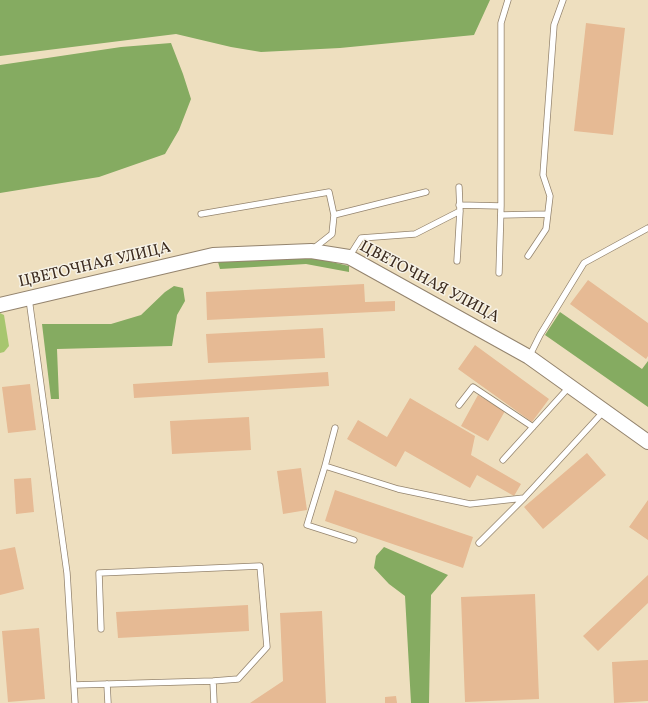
<!DOCTYPE html>
<html>
<head>
<meta charset="utf-8">
<style>
	body { margin:0 }
	canvas { display:block; background:#eedfbf }
</style>
</head>
<body>
<canvas width="648" height="703"></canvas>
<script>
const context = document.querySelector('canvas').getContext('2d');
context.lineJoin = 'round';
function fill(path, color) {
  context.fillStyle = color;
  context.fill(path, 'evenodd');
}
function shape(rows) {
  const path = new Path2D();
  for (const r of rows) {
    path.moveTo(r[0], r[1]);
    for (let i = 2; i < r.length; i += 2) path.lineTo(r[i], r[i + 1]);
  }
  return path;
}
function trace(path, color, width, dash) {
  context.strokeStyle = color;
  context.lineWidth = width;
  context.lineCap = dash ? 'butt' : 'round';
  context.setLineDash(dash || []);
  context.stroke(path);
}
function write(font, color, halo, rows, align = 'center') {
  context.font = font + ' Vollkorn,serif';
  context.lineWidth = 3;
  context.setLineDash([]);
  context.textBaseline = 'middle';
  context.strokeStyle = halo;
  context.fillStyle = color;
  for (const [text, x, y, turn = 0] of rows) {
    context.save();
    context.translate(x, y);
    context.rotate((+turn || 0) * Math.PI / 180);
    context.textAlign = isNaN(turn) ? turn : align;
    if (halo) context.strokeText(text, 0, 0);
    context.fillText(text, 0, 0);
    context.restore();
  }
}
fill(shape([
	[0,313,4,315,9,346,4,352,0,353]
]), '#a7c66e');
fill(shape([
	[0,0,490,0,474,35,340,48,261,52,231,47,176,34,0,56],
	[171,43,183,74,191,99,179,130,165,154,99,177,0,193,0,65,121,47],
	[310,257,349,266,349,272,306,264,220,269,218,262],
	[174,286,183,288,185,301,177,315,172,346,57,349,59,399,51,399,42,324,111,324,141,315,165,292],
	[560,312,642,369,648,361,648,407,545,335],
	[384,547,448,575,431,595,429,703,411,703,405,596,389,584,374,568,376,556]
]), '#85ab61');
fill(shape([
	[586,23,625,28,613,135,574,131],
	[588,280,648,323,648,356,646,359,570,304],
	[364,284,365,302,395,301,395,311,207,320,206,292],
	[323,328,325,358,208,363,206,334],
	[475,345,549,399,532,422,458,369],
	[328,372,329,386,134,398,133,384],
	[30,384,36,430,8,433,2,387],
	[478,395,505,411,488,441,461,426],
	[410,398,475,436,471,455,521,484,514,496,477,475,470,488,405,451,396,467,347,439,358,420,387,437],
	[249,417,251,450,172,454,170,421],
	[587,453,606,475,543,529,524,507],
	[301,468,307,510,283,514,277,471],
	[31,478,34,512,16,514,14,479],
	[335,490,473,537,463,568,325,521],
	[648,500,648,540,629,527],
	[15,547,24,589,0,595,0,550],
	[648,575,648,603,598,651,583,636],
	[535,594,539,699,465,702,461,597],
	[248,605,249,631,118,638,116,612],
	[322,611,326,703,250,703,283,681,280,613],
	[39,628,45,699,8,702,2,631],
	[648,660,648,701,614,703,612,662],
	[396,696,397,703,385,703,385,697]
]), '#e6ba94');
const service = shape([
	[459,205,501,206],
	[201,214,329,192,334,215,332,234,313,249],
	[334,215,426,192],
	[501,215,547,214],
	[528,256,546,229,550,196,543,175,554,25,563,0],
	[349,257,361,238,415,234,460,211],
	[457,261,460,211,459,187],
	[499,273,501,206,501,23,508,0],
	[29,299,67,573,75,703],
	[529,357,540,335,584,263,648,228],
	[459,405,473,387,533,427],
	[335,428,325,466,398,489,470,504,524,498],
	[503,460,570,386],
	[325,466,307,525,354,540],
	[479,543,524,498,604,411],
	[213,681,214,703],
	[107,684,108,703],
	[74,685,213,681,238,679,267,647,260,566,99,573,101,629]
]);
const tertiary = shape([
	[0,305,213,255,311,251,349,257,529,357,648,442]
]);
trace(service, '#94846e', 7);
trace(tertiary, '#94846e', 16);
trace(service, '#fff', 5.5);
trace(tertiary, '#fff', 14);
write('16px', '#3b2a1e', '#f7f3e8', [
	["ЦВЕТОЧНАЯ УЛИЦА",95,266,-13],
	["ЦВЕТОЧНАЯ УЛИЦА",429,283,28]
]);
</script>
</body>
</html>
